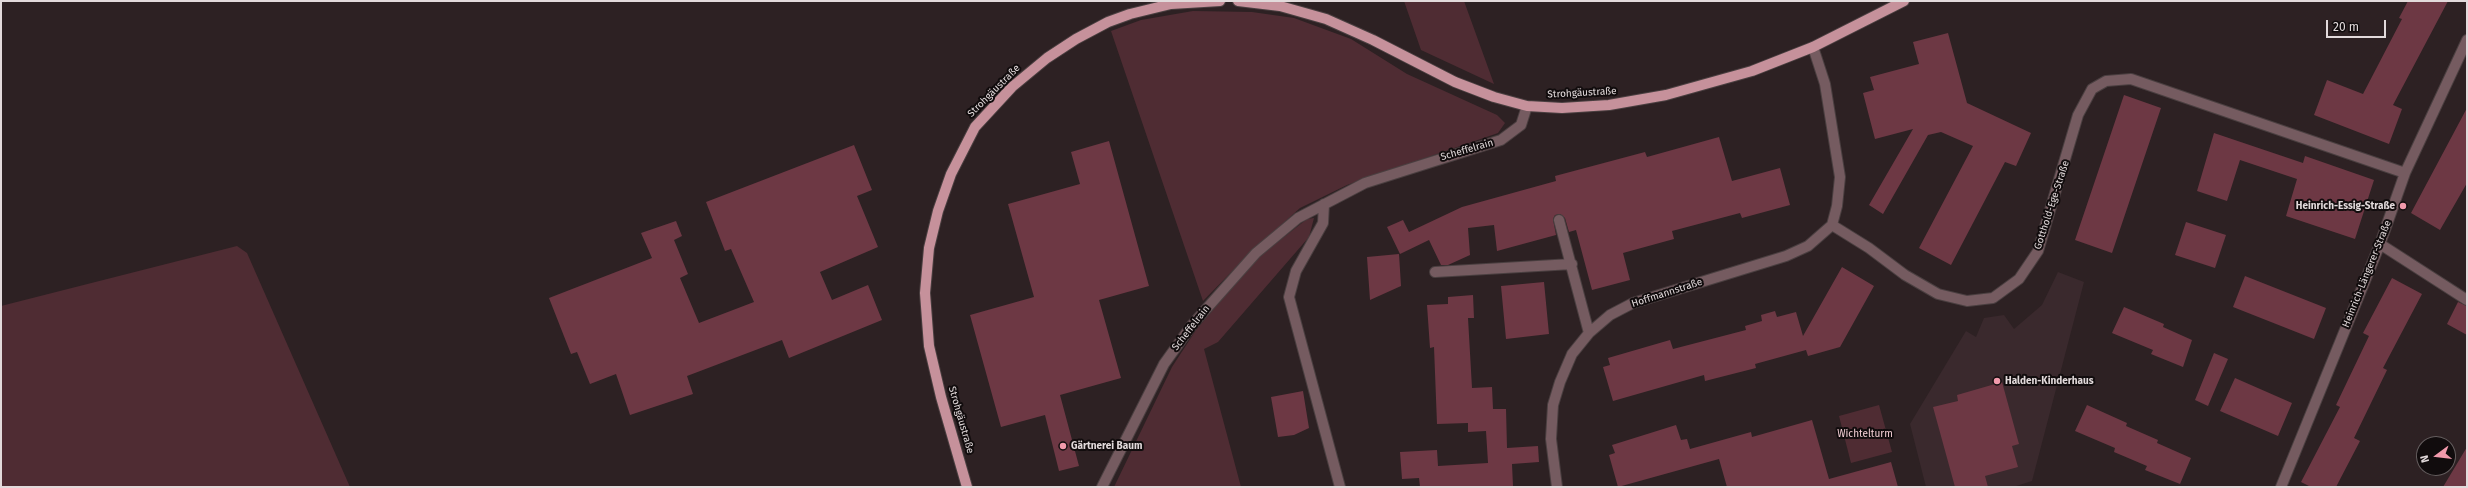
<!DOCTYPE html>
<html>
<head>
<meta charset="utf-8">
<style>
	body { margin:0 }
	#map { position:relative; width:2468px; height:488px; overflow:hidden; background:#2d2123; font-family:"Fira Sans",sans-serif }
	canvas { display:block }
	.frame { position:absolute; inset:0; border:2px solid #e2dadb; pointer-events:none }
	.north { position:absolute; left:2416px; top:436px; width:40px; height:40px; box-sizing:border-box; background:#110c0d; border:1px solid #655e5f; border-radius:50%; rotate:255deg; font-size:11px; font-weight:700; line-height:16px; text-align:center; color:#e2dadb }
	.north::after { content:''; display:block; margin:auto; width:14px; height:18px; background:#f29aac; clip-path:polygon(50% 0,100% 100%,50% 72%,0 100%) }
	.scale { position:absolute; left:2326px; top:20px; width:60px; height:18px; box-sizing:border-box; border:2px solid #e2dadb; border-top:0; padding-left:5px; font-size:12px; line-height:14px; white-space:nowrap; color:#e2dadb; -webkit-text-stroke:3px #110c0d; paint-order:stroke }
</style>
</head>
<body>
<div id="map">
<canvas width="2468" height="488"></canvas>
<div class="frame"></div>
<div class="north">N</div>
<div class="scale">20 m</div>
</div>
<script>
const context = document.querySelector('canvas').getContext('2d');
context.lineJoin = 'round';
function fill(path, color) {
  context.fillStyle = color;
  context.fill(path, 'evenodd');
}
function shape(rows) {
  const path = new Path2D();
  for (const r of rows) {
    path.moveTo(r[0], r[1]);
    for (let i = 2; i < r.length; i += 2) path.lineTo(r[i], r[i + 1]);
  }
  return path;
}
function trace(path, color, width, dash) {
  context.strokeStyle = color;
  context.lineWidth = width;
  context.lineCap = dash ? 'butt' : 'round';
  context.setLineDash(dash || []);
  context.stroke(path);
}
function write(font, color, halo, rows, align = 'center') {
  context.font = font + ' "Fira Sans",sans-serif';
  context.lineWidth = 4;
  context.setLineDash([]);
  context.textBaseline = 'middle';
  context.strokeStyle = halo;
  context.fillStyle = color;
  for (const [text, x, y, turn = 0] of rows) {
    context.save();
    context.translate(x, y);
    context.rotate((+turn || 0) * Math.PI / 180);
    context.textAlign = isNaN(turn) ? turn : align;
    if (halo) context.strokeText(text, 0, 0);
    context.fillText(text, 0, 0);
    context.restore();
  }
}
fill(shape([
	[2058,272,2084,282,2032,481,2013,487,1926,487,1910,424,1966,331,1976,337,1984,318,2004,315,2014,329,2042,305]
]), '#3a292d');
fill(shape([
	[1404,1,1464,1,1494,84,1421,50],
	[1193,11,1252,12,1294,18,1351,39,1407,74,1497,115,1505,123,1498,133,1347,185,1300,208,1249,254,1203,301,1111,31,1141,20],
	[1314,218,1309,237,1218,342,1204,349,1241,487,1114,487,1172,367,1196,330,1256,259,1307,219],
	[237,246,247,253,350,487,1,487,1,306],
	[1879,405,1892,452,1851,463,1839,416]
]), '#4f2c33');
fill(shape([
	[2408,1,2448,1,2393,105,2402,109,2389,144,2314,115,2327,80,2363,94,2402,19,2399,18],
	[1948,33,1967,103,2031,133,2016,166,2005,162,1951,265,1919,248,1973,146,1941,132,1928,135,1883,214,1869,205,1913,129,1875,139,1863,93,1874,90,1870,77,1919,64,1913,42],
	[2124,95,2161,108,2112,253,2075,240],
	[2467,108,2467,183,2440,230,2411,213],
	[2214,133,2303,163,2305,156,2374,180,2355,239,2286,216,2297,179,2240,160,2227,201,2197,191],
	[1719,137,1732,181,1780,168,1790,205,1742,218,1740,213,1672,231,1674,239,1623,253,1630,280,1592,290,1576,230,1569,232,1565,218,1560,214,1555,215,1553,219,1556,235,1497,251,1494,225,1468,228,1470,255,1448,265,1441,265,1429,240,1400,254,1387,227,1403,220,1409,232,1462,207,1556,181,1555,176,1645,152,1647,157],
	[1109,141,1149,286,1099,300,1121,378,1060,395,1079,466,1059,471,1045,415,1001,427,970,315,1034,297,1008,204,1080,184,1071,152],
	[854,145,872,190,857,196,878,247,820,272,832,300,868,285,882,320,789,358,782,340,687,376,693,394,630,415,616,374,590,384,577,352,571,354,549,298,652,258,641,233,676,221,682,236,674,240,688,274,680,278,699,323,754,302,731,249,725,251,706,202],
	[2186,222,2226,235,2215,268,2175,255],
	[1399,254,1401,286,1370,300,1367,257],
	[1842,267,1874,286,1840,347,1808,356,1806,350,1755,364,1756,368,1705,381,1704,375,1613,401,1603,367,1610,365,1608,358,1670,340,1673,349,1746,330,1745,326,1762,321,1761,315,1775,311,1777,317,1796,312,1803,336],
	[2245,276,2326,308,2314,339,2233,307],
	[2392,278,2422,294,2383,368,2387,370,2354,438,2360,441,2336,487,2311,487,2301,482,2340,407,2336,405,2369,336,2363,333],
	[1544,282,1549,334,1506,339,1501,286],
	[1473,295,1474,318,1468,318,1472,388,1492,387,1493,409,1506,409,1507,448,1538,446,1539,462,1512,464,1513,486,1420,487,1419,478,1402,479,1400,452,1437,450,1438,466,1488,463,1486,431,1468,432,1468,423,1437,424,1434,347,1430,348,1427,305,1448,304,1448,297],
	[2458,302,2467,306,2467,335,2447,324],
	[2124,307,2164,324,2163,327,2192,340,2183,367,2151,354,2153,350,2112,333],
	[2214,353,2228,359,2208,406,2195,400],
	[2235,378,2292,403,2278,436,2220,411],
	[2002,382,2019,444,2012,446,2018,467,1985,476,1988,487,1955,487,1933,407,1958,401,1957,395],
	[1303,391,1309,428,1294,435,1278,437,1271,397],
	[2087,405,2127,423,2126,426,2158,440,2157,443,2191,458,2180,484,2145,470,2147,466,2114,452,2115,448,2075,431],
	[1812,420,1829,479,1891,462,1898,487,1727,487,1719,459,1618,487,1609,455,1615,453,1612,445,1676,425,1681,440,1687,439,1690,449,1751,432,1752,437],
	[2467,447,2467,487,2443,487]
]), '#6d3844');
const minor = shape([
	[1813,47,1825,84,1840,177,1837,206,1832,225],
	[1324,204,1323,223,1296,271,1289,297,1340,487],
	[1559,220,1589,333],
	[1832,225,1869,248,1905,275,1938,294,1967,301,1993,298,2019,279,2038,251,2078,115,2092,89,2106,81,2131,79,2405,173],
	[2380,244,2467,300],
	[1435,272,1572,264],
	[1102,487,1164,364,1192,325,1256,253,1298,218,1365,183,1501,140,1521,125,1527,106],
	[1557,487,1551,439,1553,405,1560,382,1572,354,1589,333,1610,315,1633,303,1786,256,1808,246,1832,225],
	[2281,487,2380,244,2405,173,2467,40]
]);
const major = shape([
	[1238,1,1280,6,1326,19,1373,40,1455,82,1494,97,1527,106,1562,108,1609,105,1666,95,1752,71,1813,47,1904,1],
	[967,487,941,397,929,346,925,293,929,248,938,211,951,174,975,127,1012,87,1047,58,1076,39,1108,22,1130,14,1171,4,1220,1]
]);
trace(minor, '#4a3f40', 12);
trace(major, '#4a3f40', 12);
trace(minor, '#755b60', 10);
trace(major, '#c6919b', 10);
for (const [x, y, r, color] of [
	[2403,206,4,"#f29aac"],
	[1997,381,4,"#f29aac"],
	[1063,446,4,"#f29aac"]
]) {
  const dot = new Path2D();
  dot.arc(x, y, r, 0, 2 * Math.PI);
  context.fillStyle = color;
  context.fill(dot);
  trace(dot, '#110c0d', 1.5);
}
write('10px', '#e2dadb', '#110c0d', [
	["Strohgäustraße",994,91,-45],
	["Strohgäustraße",1582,93,-3],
	["Scheffelrain",1467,150,-16],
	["Gotthold-Ege-Straße",2052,205,-72],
	["Heinrich-Längerer-Straße",2367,274,-68],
	["Hoffmannstraße",1667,293,-18],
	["Scheffelrain",1191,328,-52],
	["Strohgäustraße",961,420,74]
]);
write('bold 10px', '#e2dadb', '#110c0d', [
	["Heinrich-Essig-Straße",2395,206,"right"],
	["Halden-Kinderhaus",2005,381],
	["Gärtnerei Baum",1071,446]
], 'left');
write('10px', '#f6d1d7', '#110c0d', [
	["Wichtelturm",1865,434]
]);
</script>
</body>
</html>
